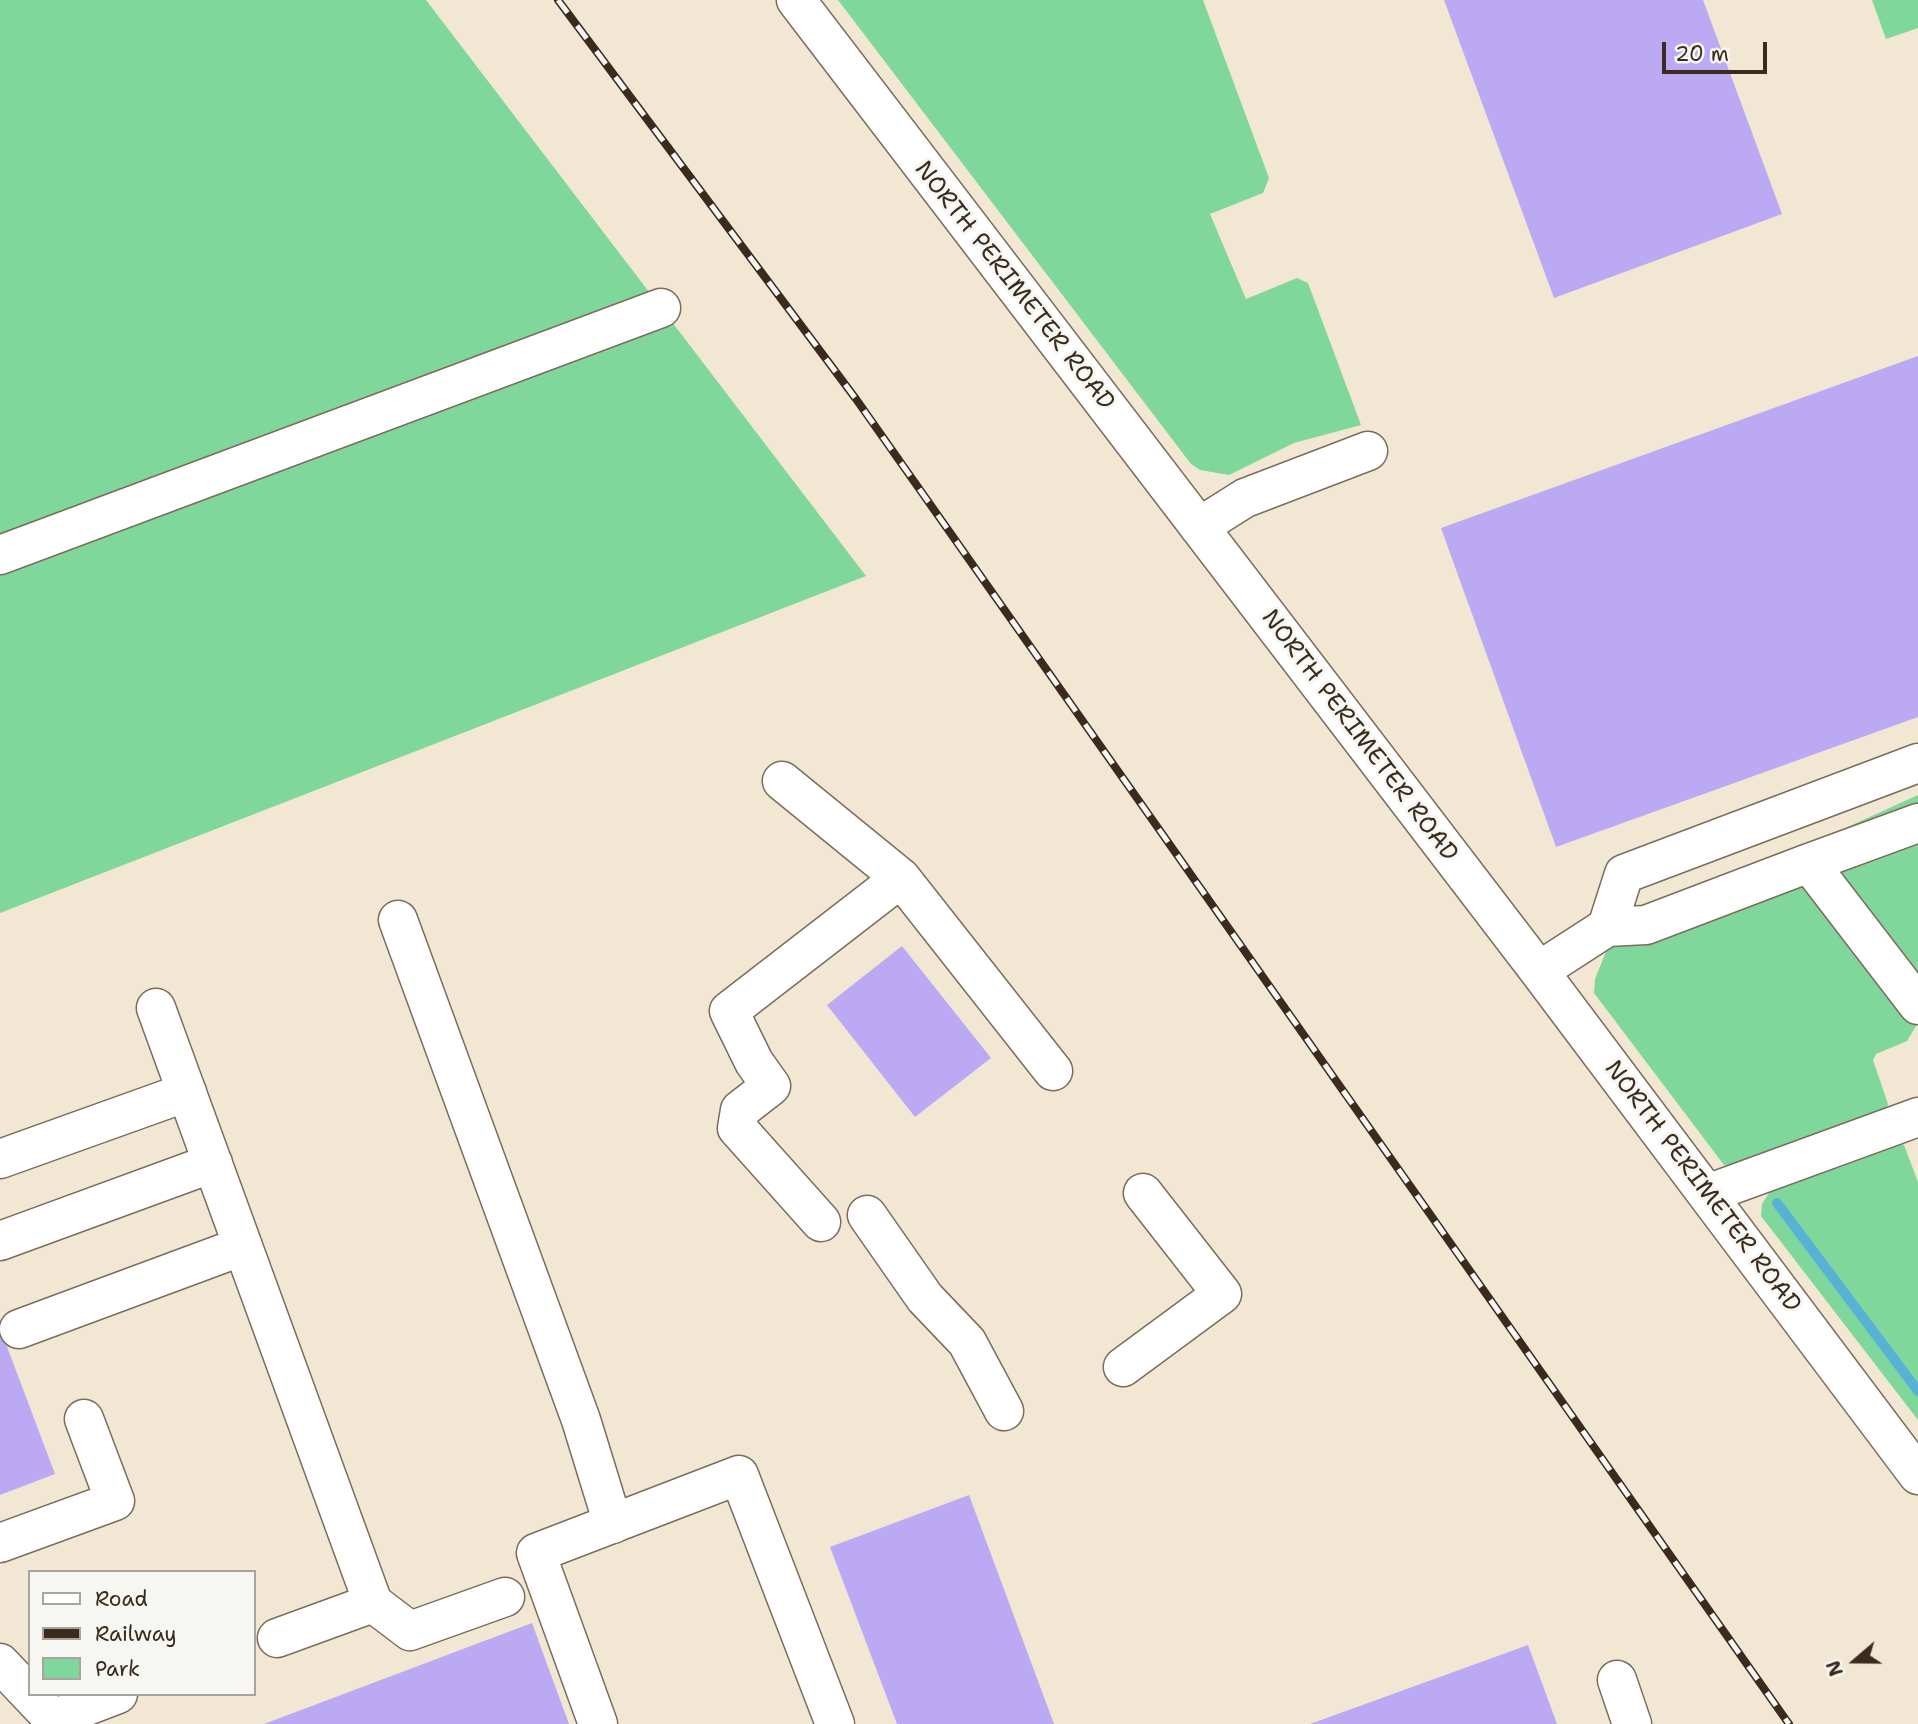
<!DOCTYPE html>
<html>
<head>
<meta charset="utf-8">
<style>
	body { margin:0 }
	#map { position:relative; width:1918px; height:1724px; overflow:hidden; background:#f2e7d2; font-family:"Shantell Sans",sans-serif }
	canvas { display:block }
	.legend { position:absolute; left:28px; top:1570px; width:228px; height:126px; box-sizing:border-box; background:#f6f6f2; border:2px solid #aba49d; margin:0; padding:9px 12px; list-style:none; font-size:21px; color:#3b2a1e }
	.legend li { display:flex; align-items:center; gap:14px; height:35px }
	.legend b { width:35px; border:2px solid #aba49d }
	.north { position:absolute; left:1820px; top:1626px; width:70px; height:70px; -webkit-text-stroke:5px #f6f6f2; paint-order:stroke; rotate:250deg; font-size:19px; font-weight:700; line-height:28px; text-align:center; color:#3b2a1e }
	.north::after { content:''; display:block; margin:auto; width:24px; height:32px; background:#3b2a1e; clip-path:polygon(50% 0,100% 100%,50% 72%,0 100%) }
	.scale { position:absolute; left:1662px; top:42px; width:105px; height:32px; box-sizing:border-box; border:4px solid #3b2a1e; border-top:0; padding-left:9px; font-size:21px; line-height:24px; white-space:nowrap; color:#3b2a1e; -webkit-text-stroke:5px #f6f6f2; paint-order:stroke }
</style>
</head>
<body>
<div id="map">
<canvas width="1918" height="1724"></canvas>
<ul class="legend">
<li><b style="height:9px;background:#fff"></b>Road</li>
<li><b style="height:9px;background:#3b2a1e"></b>Railway</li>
<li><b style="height:19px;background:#80d79b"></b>Park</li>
</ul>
<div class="north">N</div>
<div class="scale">20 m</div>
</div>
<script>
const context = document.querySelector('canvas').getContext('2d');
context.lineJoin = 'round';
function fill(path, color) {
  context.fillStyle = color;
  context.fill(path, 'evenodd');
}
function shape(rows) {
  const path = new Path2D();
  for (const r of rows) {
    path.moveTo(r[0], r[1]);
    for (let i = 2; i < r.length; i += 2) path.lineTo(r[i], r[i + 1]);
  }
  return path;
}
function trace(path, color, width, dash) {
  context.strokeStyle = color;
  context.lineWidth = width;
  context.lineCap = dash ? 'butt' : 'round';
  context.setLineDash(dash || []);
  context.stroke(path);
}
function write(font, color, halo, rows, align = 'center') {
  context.font = font + ' "Shantell Sans",sans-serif';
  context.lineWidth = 6;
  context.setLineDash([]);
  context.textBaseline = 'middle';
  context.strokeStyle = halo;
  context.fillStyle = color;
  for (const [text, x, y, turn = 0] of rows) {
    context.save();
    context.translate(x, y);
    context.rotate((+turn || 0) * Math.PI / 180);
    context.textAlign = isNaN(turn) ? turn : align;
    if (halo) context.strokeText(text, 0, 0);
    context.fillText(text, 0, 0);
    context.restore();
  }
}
fill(shape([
	[0,0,426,0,866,576,0,913],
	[838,0,1203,0,1269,178,1263,193,1210,214,1246,299,1297,278,1308,283,1361,425,1294,443,1229,475,1200,470,1191,464],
	[1872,0,1918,0,1918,28,1886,39],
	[1918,795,1918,983,1828,860,1826,839,1830,835],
	[1802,877,1917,1020,1916,1026,1907,1041,1876,1054,1873,1060,1888,1104,1886,1112,1746,1164,1724,1165,1594,993,1595,979,1607,949,1616,937],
	[1896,1141,1904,1145,1918,1182,1918,1420,1761,1216,1762,1204,1771,1190]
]), '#80d79b');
trace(shape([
	[1777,1203,1918,1391]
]), '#58b2d6', 10);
fill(shape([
	[1444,0,1703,0,1782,214,1554,298],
	[1918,356,1918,717,1556,847,1441,528],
	[902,946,991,1058,915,1117,827,1005],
	[0,1328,55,1474,0,1495],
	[969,1495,1054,1724,897,1724,830,1547],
	[532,1623,569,1724,264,1724],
	[1528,1645,1557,1724,1310,1724]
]), '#bba9f4');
const minor = shape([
	[796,0,1539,971,1918,1475],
	[1199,527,1245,498,1368,451],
	[0,555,661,308],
	[782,781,901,878,729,1011,754,1062,771,1086,740,1110,737,1128,821,1222],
	[1809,863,1918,823],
	[901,878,1053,1071],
	[398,920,581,1420,613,1524],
	[1607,927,1624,874,1918,763],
	[1539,971,1607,927,1646,925,1809,863,1918,1005],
	[156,1008,373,1603,277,1638],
	[0,1159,187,1092],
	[1707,1194,1918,1117],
	[867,1215,925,1298,967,1342,1004,1411],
	[0,1241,213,1163],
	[19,1329,243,1246],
	[1123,1367,1222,1294,1143,1193],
	[0,1543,115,1501,84,1419],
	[373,1603,410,1631,505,1597],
	[0,1663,53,1719,118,1694],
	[1617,1680,1632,1724],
	[598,1724,536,1553,739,1475,835,1724]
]);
trace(minor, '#7b6c5d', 41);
trace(minor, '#fff', 38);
const rail = shape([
	[558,0,856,399,1789,1724]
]);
trace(rail, '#3b2a1e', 8);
trace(rail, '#f6f6f2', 5, [16]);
write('24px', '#3b2a1e', '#f6f6f2', [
	["NORTH PERIMETER ROAD",1014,286,52],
	["NORTH PERIMETER ROAD",1359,736,53],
	["NORTH PERIMETER ROAD",1702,1187,53]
]);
</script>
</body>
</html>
